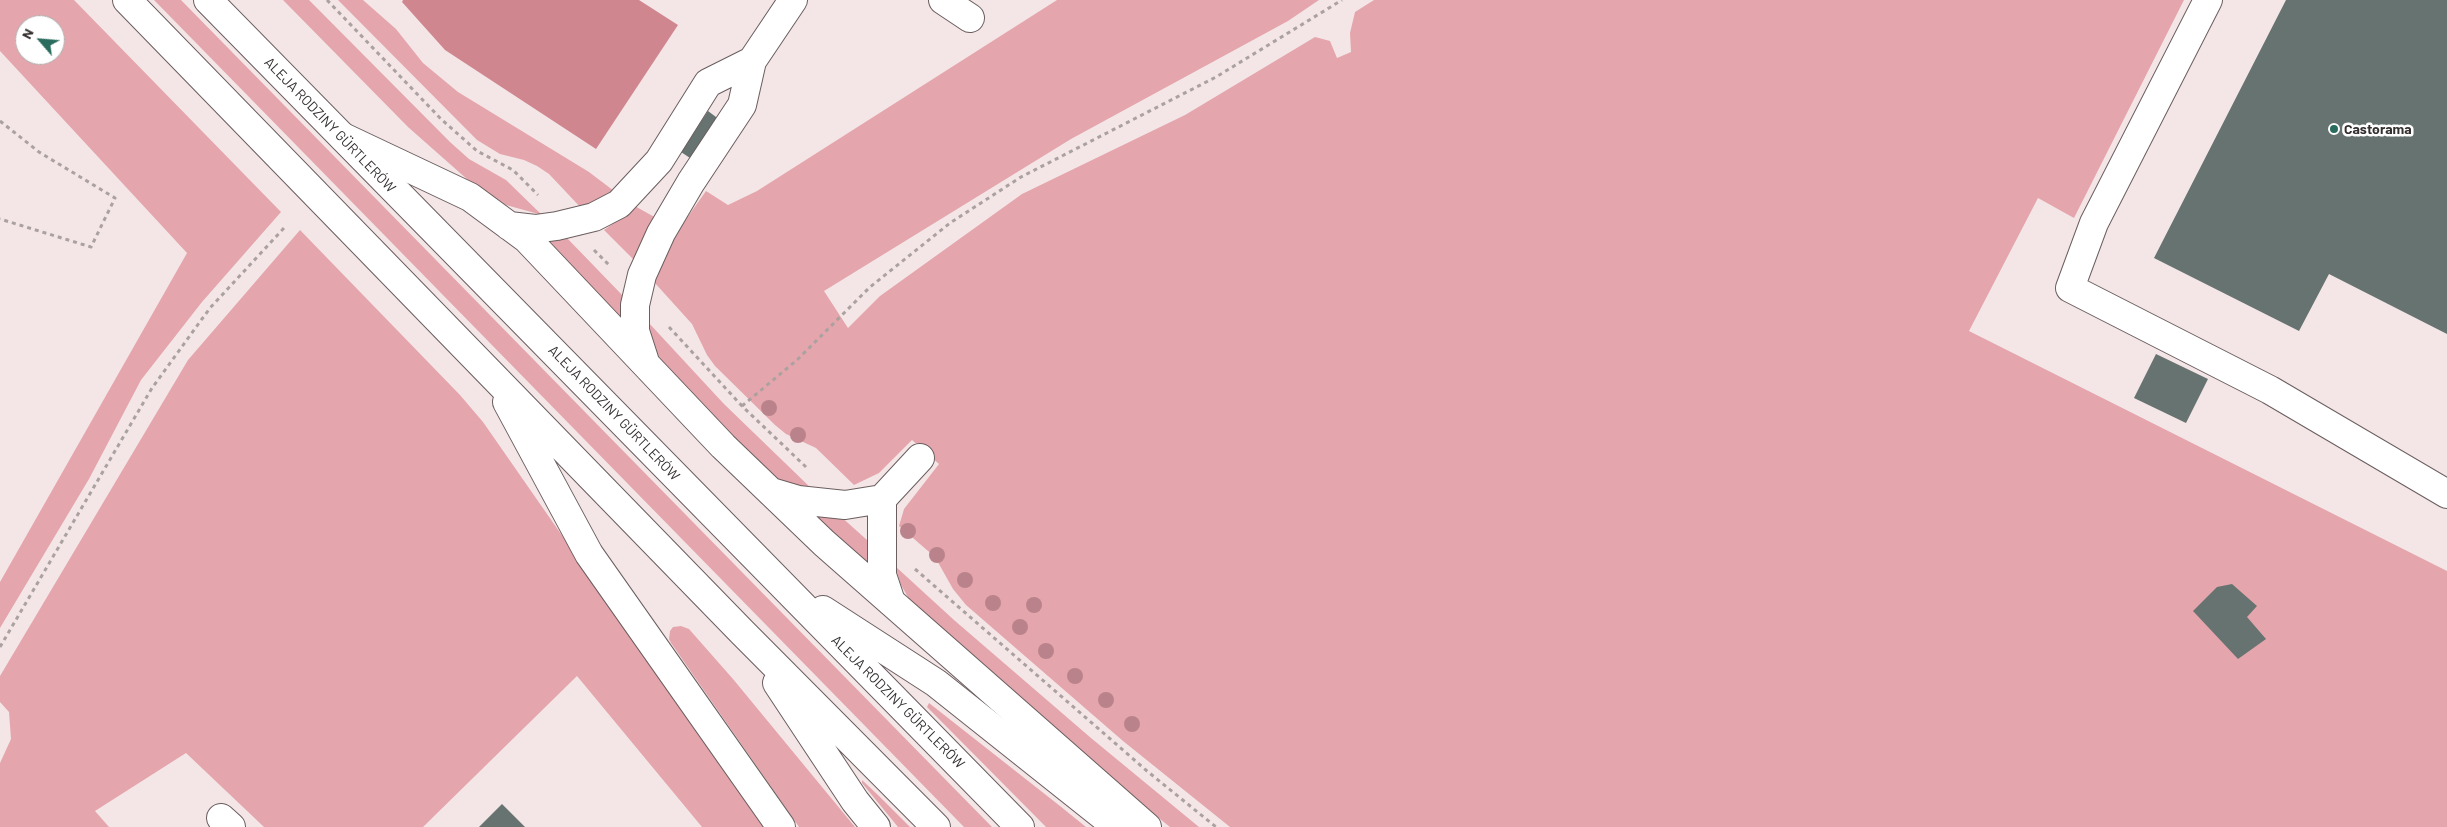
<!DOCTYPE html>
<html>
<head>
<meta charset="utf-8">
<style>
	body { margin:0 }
	#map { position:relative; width:2447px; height:827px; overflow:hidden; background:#f4e6e7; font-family:Barlow,sans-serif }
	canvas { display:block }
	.north { position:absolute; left:15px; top:15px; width:50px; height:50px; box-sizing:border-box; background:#fff; border:1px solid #aeacac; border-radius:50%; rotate:297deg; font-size:14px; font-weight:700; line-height:20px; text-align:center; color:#342f2f }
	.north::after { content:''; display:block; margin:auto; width:18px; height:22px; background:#296b5c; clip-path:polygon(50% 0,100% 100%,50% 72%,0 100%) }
</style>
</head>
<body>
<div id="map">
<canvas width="2447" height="827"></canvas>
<div class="north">N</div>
</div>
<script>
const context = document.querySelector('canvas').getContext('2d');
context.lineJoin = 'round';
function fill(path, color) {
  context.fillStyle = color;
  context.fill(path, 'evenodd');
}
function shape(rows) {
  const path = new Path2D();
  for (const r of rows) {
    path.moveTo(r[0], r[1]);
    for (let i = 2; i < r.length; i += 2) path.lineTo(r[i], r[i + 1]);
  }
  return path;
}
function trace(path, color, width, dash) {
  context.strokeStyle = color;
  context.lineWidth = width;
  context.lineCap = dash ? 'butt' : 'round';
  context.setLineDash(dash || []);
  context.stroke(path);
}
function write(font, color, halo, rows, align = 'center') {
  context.font = font + ' Barlow,sans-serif';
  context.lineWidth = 5;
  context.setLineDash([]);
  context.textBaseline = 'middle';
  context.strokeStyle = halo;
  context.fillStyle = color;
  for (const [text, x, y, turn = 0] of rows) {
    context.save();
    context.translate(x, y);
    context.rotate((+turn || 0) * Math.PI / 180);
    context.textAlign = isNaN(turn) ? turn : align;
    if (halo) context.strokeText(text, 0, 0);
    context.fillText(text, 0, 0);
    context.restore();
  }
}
fill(shape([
	[0,0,74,0,281,212,202,302,141,380,89,479,0,628,0,582,187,253,0,51],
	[25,25,55,25,55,55,25,55],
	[154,0,181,0,992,827,964,827],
	[283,0,309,0,450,142,469,159,506,180,542,215,506,205,468,180,408,127],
	[338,0,363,0,396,29,423,63,458,92,589,172,614,191,583,210,549,174,537,166,524,160,500,154,477,140],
	[1057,0,1319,0,1288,21,1071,139,824,291,848,328,880,296,1022,194,1185,115,1315,37,1330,41,1337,58,1351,52,1350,33,1355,12,1374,0,2184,0,2074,218,2038,198,1969,331,2447,571,2447,827,1230,827,1123,741,966,605,953,589,935,557,899,526,904,509,939,464,912,440,879,473,854,485,816,448,786,434,775,425,715,366,707,355,692,324,654,282,677,232,706,191,728,205,757,191],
	[633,205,658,219,634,260,604,230,621,218],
	[300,230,460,395,483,422,765,827,702,827,577,676,423,827,264,827,186,753,95,811,109,827,0,827,0,763,11,739,9,712,0,702,0,676,188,360],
	[566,237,625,298,621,319,546,242,549,238],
	[648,322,724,404,813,490,780,480,762,468,663,366,654,346],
	[822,514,838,514,867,540,871,546,869,564,816,522,818,516],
	[895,566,954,620,1091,738,1199,827,1170,827,1105,775,912,604,901,585],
	[681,626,689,629,733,679,855,827,799,827,671,643,669,639,670,631,673,627],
	[929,703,1060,806,1086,827,1046,827,927,707],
	[862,780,878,795,910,827,898,827,862,783]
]), '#e4a6ac');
fill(shape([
	[403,0,639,0,678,25,596,149,445,50,402,2]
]), '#cf868f');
fill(shape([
	[2286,0,2447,0,2447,334,2329,274,2299,331,2154,258],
	[708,111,720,120,693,160,681,152],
	[2156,354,2208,379,2186,423,2134,398],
	[2232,584,2257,606,2247,617,2266,639,2238,659,2193,611,2217,587],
	[502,804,525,827,479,827]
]), '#677370');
const minor = shape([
	[943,0,970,18],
	[2208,0,2094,223,2070,288,2270,390,2447,494],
	[343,137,470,197,527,239,723,446,824,543,1147,827],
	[509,226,535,229,557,226,594,217,619,204,659,161,708,83,752,61],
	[645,362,635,331,635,305,642,275,661,233,691,182,742,105,752,61,793,0],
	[771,492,798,500,845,505,882,499,920,458],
	[882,499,882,575,891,602],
	[221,818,231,827]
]);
const major = shape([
	[127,0,742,632,936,827],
	[208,0,1020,827],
	[507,402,589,554,781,827],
	[823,610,936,683,1117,827],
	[777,683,855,801,876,827]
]);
trace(minor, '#6a5e5f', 30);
trace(major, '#6a5e5f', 30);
trace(shape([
	[327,0,441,119,477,151,513,170,538,195],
	[0,121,39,152,115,198,91,247,0,219],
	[594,250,611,267],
	[669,327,742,406,806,467],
	[742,406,797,360,870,287,950,223,1021,177,1216,77,1342,0],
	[915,569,1147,771,1216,827],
	[0,647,152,388,210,308,284,228]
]), '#aba1a1', 3, [4, 4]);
trace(minor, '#fff', 28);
trace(major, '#fff', 28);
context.fillStyle = '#ba838c';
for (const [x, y] of [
	[769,408],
	[798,435],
	[908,531],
	[937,555],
	[965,580],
	[993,603],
	[1034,605],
	[1020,627],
	[1046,651],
	[1075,676],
	[1106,700],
	[1132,724]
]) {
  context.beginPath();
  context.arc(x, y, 8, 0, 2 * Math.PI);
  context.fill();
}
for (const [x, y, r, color] of [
	[2334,129,5,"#296b5c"]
]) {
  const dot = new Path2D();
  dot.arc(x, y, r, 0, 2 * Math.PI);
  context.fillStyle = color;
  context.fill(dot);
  trace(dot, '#fff', 2);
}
write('14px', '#342f2f', '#fff', [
	["ALEJA RODZINY GÜRTLERÓW",330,125,46],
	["ALEJA RODZINY GÜRTLERÓW",614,413,46],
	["ALEJA RODZINY GÜRTLERÓW",898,702,45]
]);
write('bold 14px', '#342f2f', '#fff', [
	["Castorama",2344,129]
], 'left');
</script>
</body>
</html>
